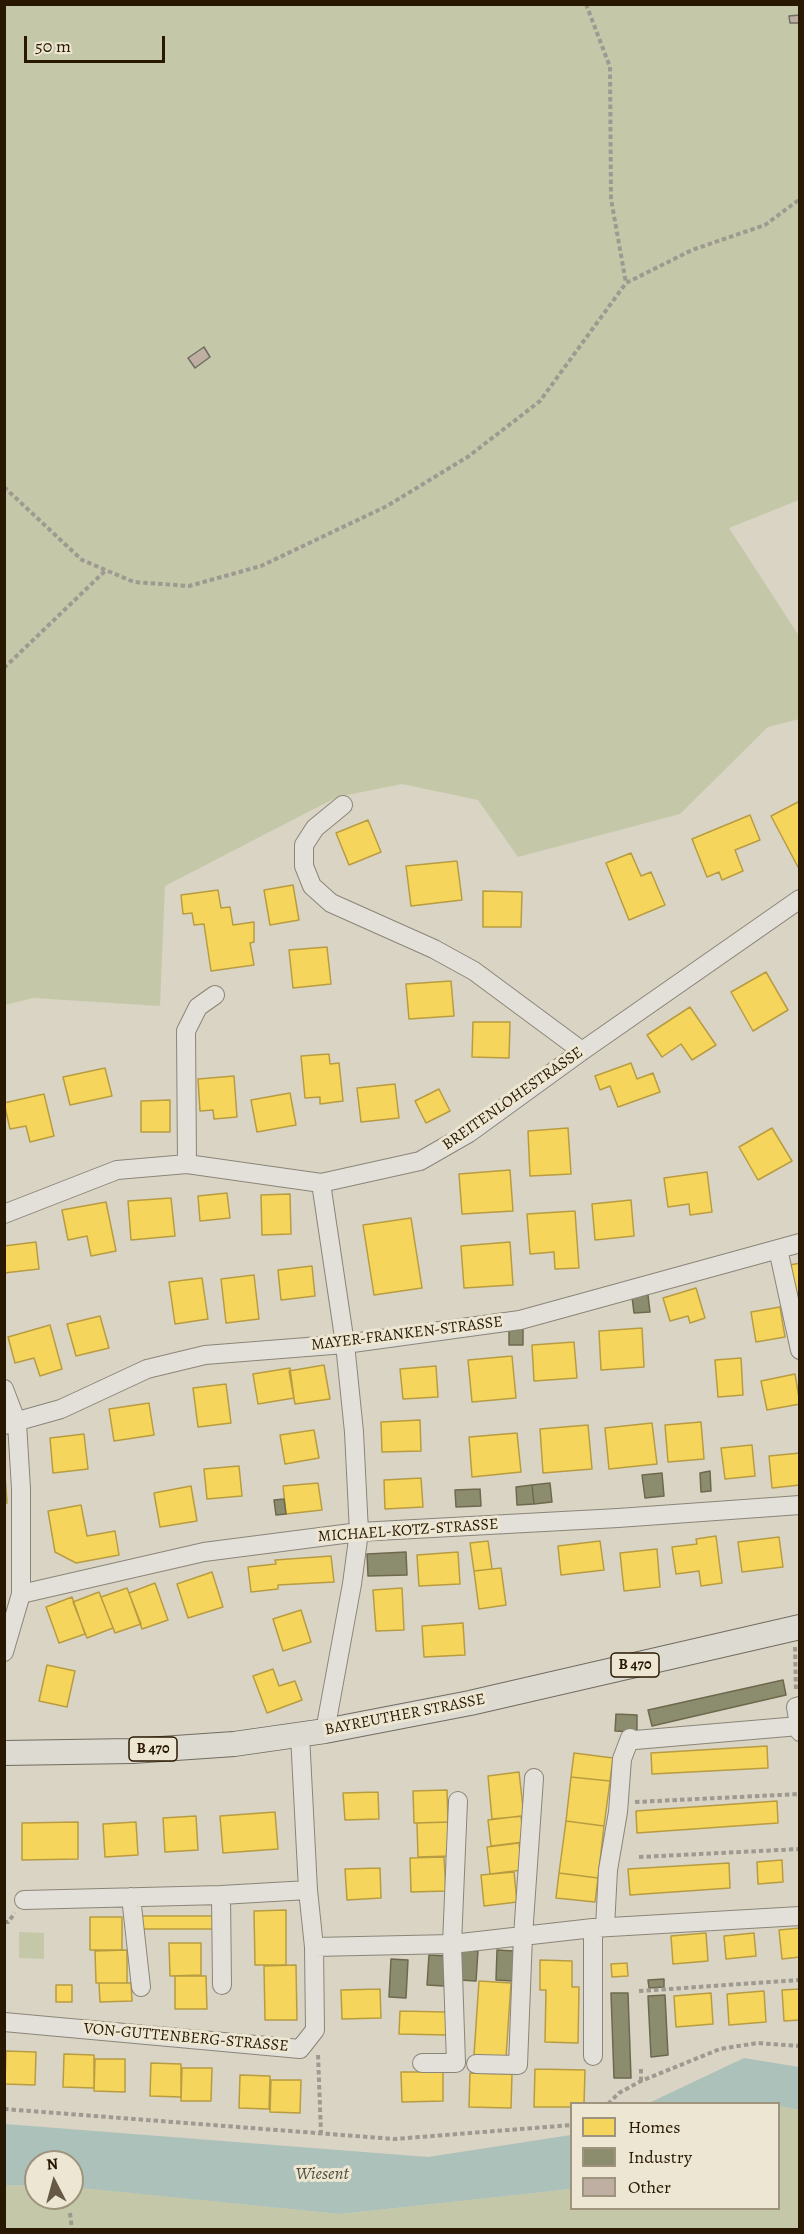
<!DOCTYPE html>
<html>
<head>
<meta charset="utf-8">
<style>
	body { margin:0 }
	#map { position:relative; width:804px; height:2234px; overflow:hidden; background:#dad4c4; font-family:Alegreya,serif }
	canvas { display:block }
	.frame { position:absolute; inset:0; border:6px solid #281801; pointer-events:none }
	.legend { position:absolute; left:570px; top:2102px; width:210px; height:108px; box-sizing:border-box; background:#ede6d2; border:2px solid #9e947e; margin:0; padding:8px 10px; list-style:none; font-size:18px; color:#281801 }
	.legend li { display:flex; align-items:center; gap:12px; height:30px }
	.legend b { width:30px; border:2px solid #9e947e }
	.north { position:absolute; left:24px; top:2150px; width:60px; height:60px; box-sizing:border-box; background:#ede6d2; border:2px solid #9e947e; border-radius:50%; rotate:354deg; font-size:16px; font-weight:700; line-height:24px; text-align:center; color:#281801 }
	.north::after { content:''; display:block; margin:auto; width:21px; height:27px; background:#665a45; clip-path:polygon(50% 0,100% 100%,50% 72%,0 100%) }
	.scale { position:absolute; left:24px; top:36px; width:141px; height:27px; box-sizing:border-box; border:3px solid #281801; border-top:0; padding-left:8px; font-size:18px; line-height:21px; white-space:nowrap; color:#281801; -webkit-text-stroke:4px #ede6d2; paint-order:stroke }
</style>
</head>
<body>
<div id="map">
<canvas width="804" height="2234"></canvas>
<div class="frame"></div>
<ul class="legend">
<li><b style="height:16px;background:#f6d55c"></b>Homes</li>
<li><b style="height:16px;background:#8c8c6e"></b>Industry</li>
<li><b style="height:16px;background:#bfafa3"></b>Other</li>
</ul>
<div class="north">N</div>
<div class="scale">50 m</div>
</div>
<script>
const context = document.querySelector('canvas').getContext('2d');
context.lineJoin = 'round';
function fill(path, color) {
  context.fillStyle = color;
  context.fill(path, 'evenodd');
}
function shape(rows) {
  const path = new Path2D();
  for (const r of rows) {
    path.moveTo(r[0], r[1]);
    for (let i = 2; i < r.length; i += 2) path.lineTo(r[i], r[i + 1]);
  }
  return path;
}
function trace(path, color, width, dash) {
  context.strokeStyle = color;
  context.lineWidth = width;
  context.lineCap = dash ? 'butt' : 'round';
  context.setLineDash(dash || []);
  context.stroke(path);
}
function write(font, color, halo, rows, align = 'center') {
  context.font = font + ' Alegreya,serif';
  context.lineWidth = 6;
  context.setLineDash([]);
  context.textBaseline = 'middle';
  context.strokeStyle = halo;
  context.fillStyle = color;
  for (const [text, x, y, turn = 0] of rows) {
    context.save();
    context.translate(x, y);
    context.rotate((+turn || 0) * Math.PI / 180);
    context.textAlign = isNaN(turn) ? turn : align;
    if (halo) context.strokeText(text, 0, 0);
    context.fillText(text, 0, 0);
    context.restore();
  }
}
fill(shape([
	[5,5,799,5,799,500,729,528,799,636,799,719,768,727,680,814,518,857,478,800,402,784,337,797,165,886,160,1006,33,998,5,1005],
	[19,1932,44,1933,44,1959,19,1958],
	[779,2106,799,2110,799,2229,5,2230,5,2185,36,2186,36,2198,72,2198,72,2187,76,2187,340,2214,571,2189,572,2208,778,2208]
]), '#c4c8a8');
fill(shape([
	[744,2058,799,2067,799,2110,779,2106,778,2104,649,2103],
	[5,2124,428,2157,571,2135,571,2189,340,2214,72,2187,72,2162,36,2162,36,2186,5,2185]
]), '#abc1ba');
const homes = shape([
	[800,801,800,866,798,867,771,816,800,801],
	[750,815,760,840,735,850,743,871,722,880,719,872,707,877,692,839,750,815],
	[368,820,381,852,349,865,336,833,368,820],
	[631,853,641,876,651,872,665,905,629,920,606,863,631,853],
	[457,861,462,900,411,906,406,866,457,861],
	[293,885,299,920,270,925,264,890,293,885],
	[218,890,221,908,230,907,233,925,254,922,254,942,250,943,254,965,211,971,204,924,194,925,192,913,183,914,181,895,218,890],
	[483,891,522,892,521,927,483,927,483,891],
	[327,947,331,984,293,988,289,950,327,947],
	[766,972,788,1010,753,1031,731,992,766,972],
	[451,981,454,1016,409,1019,406,984,451,981],
	[690,1007,716,1045,692,1060,681,1044,662,1057,647,1035,690,1007],
	[473,1022,510,1022,509,1058,472,1057,473,1022],
	[329,1054,330,1064,339,1063,343,1101,320,1104,320,1097,305,1098,301,1056,329,1054],
	[631,1063,637,1079,653,1073,660,1092,618,1107,610,1086,600,1090,595,1076,631,1063],
	[105,1068,112,1096,70,1105,63,1077,105,1068],
	[234,1076,237,1117,214,1119,213,1110,200,1111,198,1079,234,1076],
	[395,1084,399,1118,361,1122,357,1088,395,1084],
	[439,1089,450,1111,426,1123,415,1101,439,1089],
	[290,1093,296,1125,257,1132,251,1100,290,1093],
	[44,1094,54,1136,30,1142,26,1126,10,1129,4,1103,44,1094],
	[170,1100,170,1132,141,1132,141,1101,170,1100],
	[568,1128,571,1174,530,1176,528,1131,568,1128],
	[772,1128,792,1161,758,1180,739,1147,772,1128],
	[510,1170,513,1211,462,1214,459,1174,510,1170],
	[707,1172,712,1212,690,1215,689,1204,668,1207,664,1178,707,1172],
	[227,1193,230,1218,200,1221,198,1196,227,1193],
	[290,1194,291,1234,262,1235,261,1195,290,1194],
	[171,1198,175,1236,131,1240,128,1201,171,1198],
	[631,1200,634,1236,595,1240,592,1204,631,1200],
	[106,1202,116,1251,91,1256,87,1236,68,1240,62,1210,106,1202],
	[575,1211,579,1268,555,1269,554,1252,530,1254,527,1214,575,1211],
	[411,1218,422,1288,374,1295,363,1225,411,1218],
	[36,1242,39,1269,4,1273,4,1246,36,1242],
	[510,1242,513,1285,464,1288,461,1246,510,1242],
	[800,1263,800,1299,798,1299,790,1265,800,1263],
	[312,1266,315,1296,281,1300,278,1270,312,1266],
	[254,1275,259,1319,226,1323,221,1279,254,1275],
	[202,1278,208,1319,175,1324,169,1282,202,1278],
	[696,1288,705,1318,690,1323,688,1316,670,1321,663,1298,696,1288],
	[780,1307,785,1337,756,1342,751,1312,780,1307],
	[100,1316,109,1348,76,1356,67,1324,100,1316],
	[50,1325,62,1369,40,1376,34,1358,15,1363,8,1337,50,1325],
	[642,1328,644,1367,601,1370,599,1331,642,1328],
	[574,1342,577,1378,534,1381,532,1345,574,1342],
	[512,1356,516,1398,472,1402,468,1360,512,1356],
	[741,1358,743,1395,718,1397,715,1360,741,1358],
	[324,1365,330,1399,295,1404,289,1371,324,1365],
	[436,1366,438,1397,403,1399,400,1369,436,1366],
	[290,1368,294,1398,258,1404,253,1374,290,1368],
	[795,1374,800,1404,767,1410,761,1381,795,1374],
	[226,1384,231,1423,198,1427,193,1388,226,1384],
	[149,1403,154,1435,114,1441,109,1409,149,1403],
	[420,1420,421,1451,382,1452,381,1422,420,1420],
	[701,1422,704,1459,668,1462,665,1425,701,1422],
	[652,1423,657,1464,609,1469,605,1428,652,1423],
	[588,1425,592,1469,543,1473,540,1429,588,1425],
	[314,1430,319,1458,285,1464,280,1435,314,1430],
	[517,1433,521,1472,472,1477,469,1437,517,1433],
	[84,1434,88,1469,53,1473,50,1438,84,1434],
	[752,1445,755,1476,725,1479,721,1448,752,1445],
	[800,1453,800,1485,772,1488,769,1456,800,1453],
	[4,1461,7,1503,4,1503,4,1461],
	[239,1466,242,1496,207,1499,204,1469,239,1466],
	[421,1478,423,1507,385,1509,384,1480,421,1478],
	[318,1483,322,1510,286,1514,283,1486,318,1483],
	[191,1486,197,1521,160,1527,154,1493,191,1486],
	[81,1505,87,1536,115,1531,119,1555,76,1563,55,1552,48,1511,81,1505],
	[716,1536,722,1583,701,1586,699,1571,676,1574,672,1547,697,1544,696,1539,716,1536],
	[779,1537,783,1567,742,1572,738,1542,779,1537],
	[488,1541,492,1569,474,1571,470,1543,488,1541],
	[600,1541,604,1570,561,1575,558,1546,600,1541],
	[657,1549,660,1587,624,1591,620,1553,657,1549],
	[458,1552,460,1584,419,1586,417,1555,458,1552],
	[331,1556,334,1582,278,1585,278,1589,251,1592,248,1567,276,1564,275,1560,331,1556],
	[501,1568,506,1605,479,1609,474,1571,501,1568],
	[212,1572,223,1607,188,1618,177,1584,212,1572],
	[155,1583,168,1620,142,1629,129,1593,155,1583],
	[127,1588,141,1624,115,1633,101,1597,127,1588],
	[402,1588,404,1630,376,1631,373,1590,402,1588],
	[99,1592,113,1628,87,1638,73,1602,99,1592],
	[72,1597,85,1634,59,1643,46,1607,72,1597],
	[301,1610,311,1642,283,1651,273,1619,301,1610],
	[463,1623,465,1655,424,1657,422,1626,463,1623],
	[47,1665,75,1671,67,1707,39,1701,47,1665],
	[273,1669,279,1686,295,1681,302,1700,267,1713,253,1676,273,1669],
	[767,1746,768,1768,652,1774,651,1753,767,1746],
	[574,1753,613,1758,610,1781,571,1777,574,1753],
	[519,1772,524,1816,492,1819,488,1776,519,1772],
	[571,1777,610,1781,604,1826,566,1821,571,1777],
	[447,1790,448,1822,414,1823,413,1791,447,1790],
	[378,1792,379,1819,345,1820,343,1793,378,1792],
	[777,1801,778,1823,637,1833,636,1811,777,1801],
	[275,1812,278,1849,223,1853,220,1816,275,1812],
	[196,1816,198,1850,165,1852,163,1818,196,1816],
	[521,1816,524,1842,491,1846,488,1820,521,1816],
	[566,1821,604,1826,598,1878,559,1873,566,1821],
	[78,1822,78,1859,22,1860,22,1823,78,1822],
	[136,1822,138,1855,105,1857,103,1824,136,1822],
	[451,1822,452,1856,418,1857,417,1823,451,1822],
	[519,1843,522,1870,490,1874,487,1847,519,1843],
	[444,1857,446,1891,411,1892,410,1858,444,1857],
	[782,1860,783,1882,758,1884,757,1862,782,1860],
	[729,1863,730,1888,630,1895,628,1869,729,1863],
	[380,1868,381,1898,347,1900,345,1869,380,1868],
	[514,1872,517,1902,484,1906,481,1875,514,1872],
	[559,1873,598,1878,595,1902,556,1898,559,1873],
	[286,1910,286,1965,255,1965,254,1911,286,1910],
	[139,1916,214,1916,214,1929,139,1929,139,1916],
	[90,1917,122,1917,122,1950,90,1950,90,1917],
	[800,1928,800,1957,782,1959,779,1930,800,1928],
	[706,1933,708,1961,673,1964,671,1936,706,1933],
	[754,1933,756,1956,726,1959,724,1936,754,1933],
	[169,1943,201,1943,201,1975,170,1976,169,1943],
	[127,1950,127,1983,96,1983,95,1951,127,1950],
	[540,1960,572,1961,572,1987,579,1987,578,2043,545,2042,546,1990,540,1990,540,1960],
	[627,1963,628,1976,612,1977,611,1964,627,1963],
	[296,1965,297,2020,265,2020,264,1966,296,1965],
	[175,1976,206,1976,207,2009,175,2009,175,1976],
	[479,1981,511,1983,506,2057,474,2055,479,1981],
	[99,1983,131,1983,132,2001,100,2002,99,1983],
	[56,1985,72,1985,72,2002,56,2002,56,1985],
	[380,1989,381,2018,342,2019,341,1990,380,1989],
	[800,1989,800,2020,784,2021,782,1990,800,1989],
	[764,1991,766,2022,729,2025,727,1994,764,1991],
	[711,1993,713,2024,676,2027,674,1996,711,1993],
	[400,2011,446,2012,446,2035,399,2034,400,2011],
	[6,2051,36,2052,35,2085,5,2084,6,2051],
	[64,2054,94,2055,94,2088,63,2087,64,2054],
	[95,2059,125,2059,125,2092,94,2091,95,2059],
	[151,2063,181,2064,181,2097,150,2096,151,2063],
	[182,2068,212,2068,211,2101,181,2101,182,2068],
	[535,2069,585,2070,584,2104,572,2104,572,2107,534,2107,535,2069],
	[401,2072,443,2072,443,2101,402,2102,401,2072],
	[470,2073,512,2074,511,2108,469,2107,470,2073],
	[240,2075,270,2076,269,2109,239,2108,240,2075],
	[271,2080,301,2080,300,2113,270,2112,271,2080]
]);
fill(homes, '#f6d55c');
trace(homes, '#b89c41', 1.5);
const industry = shape([
	[648,1295,650,1312,634,1313,632,1297,648,1295],
	[523,1329,523,1345,509,1345,509,1330,523,1329],
	[710,1471,711,1491,701,1492,700,1473,710,1471],
	[662,1473,664,1496,645,1498,642,1475,662,1473],
	[550,1483,552,1502,534,1504,532,1485,550,1483],
	[532,1485,534,1504,517,1505,516,1487,532,1485],
	[480,1489,481,1506,456,1507,455,1490,480,1489],
	[284,1499,286,1514,276,1515,274,1500,284,1499],
	[406,1552,407,1575,368,1576,367,1554,406,1552],
	[783,1680,786,1695,652,1726,648,1710,783,1680],
	[616,1714,637,1715,637,1732,615,1731,616,1714],
	[461,1950,478,1951,476,1981,459,1980,461,1950],
	[497,1950,514,1951,513,1981,496,1980,497,1950],
	[429,1955,446,1956,444,1986,427,1985,429,1955],
	[391,1959,408,1960,406,1998,389,1997,391,1959],
	[664,1979,664,1987,649,1988,648,1980,664,1979],
	[611,1993,628,1993,631,2078,614,2078,611,1993],
	[665,1995,668,2055,651,2057,648,1996,665,1995]
]);
fill(industry, '#8c8c6e');
trace(industry, '#6e694d', 1.5);
const building = shape([
	[800,15,800,23,790,23,789,16,800,15],
	[204,347,210,357,195,368,188,358,204,347]
]);
fill(building, '#bfafa3');
trace(building, '#716c60', 1.5);
const minor = shape([
	[343,805,315,828,304,845,304,866,312,886,331,903,434,949,474,971,582,1051],
	[187,1164,186,1031,198,1007,215,995],
	[321,1183,345,1344,354,1432,359,1532,352,1584,325,1731],
	[4,1214,117,1170,187,1164,321,1183,420,1161,469,1133,582,1051,800,899],
	[778,1249,800,1350],
	[4,1389,17,1423,21,1489,21,1594,4,1652],
	[4,1425,61,1409,147,1369,205,1355,345,1344,520,1320,800,1243],
	[21,1594,204,1552,359,1532,618,1518,800,1505],
	[800,1706,796,1707,800,1732],
	[635,1740,799,1726],
	[221,1895,222,1985],
	[131,1897,141,1987],
	[24,1900,221,1895,308,1890],
	[605,1927,608,1870,618,1812,622,1759,630,1738],
	[593,1928,593,2056],
	[314,1947,452,1944,593,1928,800,1916],
	[4,2022,300,2049,315,2030,314,1947,308,1890,300,1735],
	[422,2063,456,2063,452,1944,458,1801],
	[476,2064,518,2065,523,1936,534,1778]
]);
const major = shape([
	[4,1753,132,1751,234,1744,325,1731,470,1703,800,1627]
]);
trace(minor, '#8b8579', 20);
trace(major, '#716c60', 26);
trace(shape([
	[586,4,610,67,611,199,626,283],
	[4,487,82,560,134,582,189,586,261,566,387,506,469,456,540,401,626,283,692,250,765,225,800,199],
	[4,668,106,570],
	[795,1647,796,1691],
	[635,1802,800,1794],
	[639,1857,800,1849],
	[4,1922,8,1922,15,1913],
	[639,1991,800,1980],
	[318,2055,321,2133],
	[641,2081,641,2069],
	[608,2104,619,2093,641,2081,720,2049,757,2043,800,2046],
	[4,2109,394,2139,572,2125],
	[70,2213,72,2230]
]), '#9e9a91', 4, [4.5, 3]);
trace(minor, '#e2e0d8', 18);
trace(major, '#dddad1', 24);
for (const [x, y, w] of [
	[635,1665,48],
	[153,1749,48]
]) {
  const box = new Path2D();
  box.roundRect(x - w / 2, y - 12, w, 24, 4.5);
  context.fillStyle = '#ede6d2';
  context.fill(box);
  trace(box, '#281801', 1.5);
}
write('bold 15px', '#281801', null, [
	["B 470",635,1665],
	["B 470",153,1749]
]);
write('16px', '#281801', '#ede6d2', [
	["BREITENLOHESTRASSE",513,1099,-35],
	["MAYER-FRANKEN-STRASSE",407,1334,-7],
	["MICHAEL-KOTZ-STRASSE",408,1531,-4],
	["BAYREUTHER STRASSE",405,1715,-11],
	["VON-GUTTENBERG-STRASSE",186,2038,5]
]);
write('italic 18px', '#4f5040', '#ede6d2', [
	["Wiesent",322,2175]
]);
</script>
</body>
</html>
